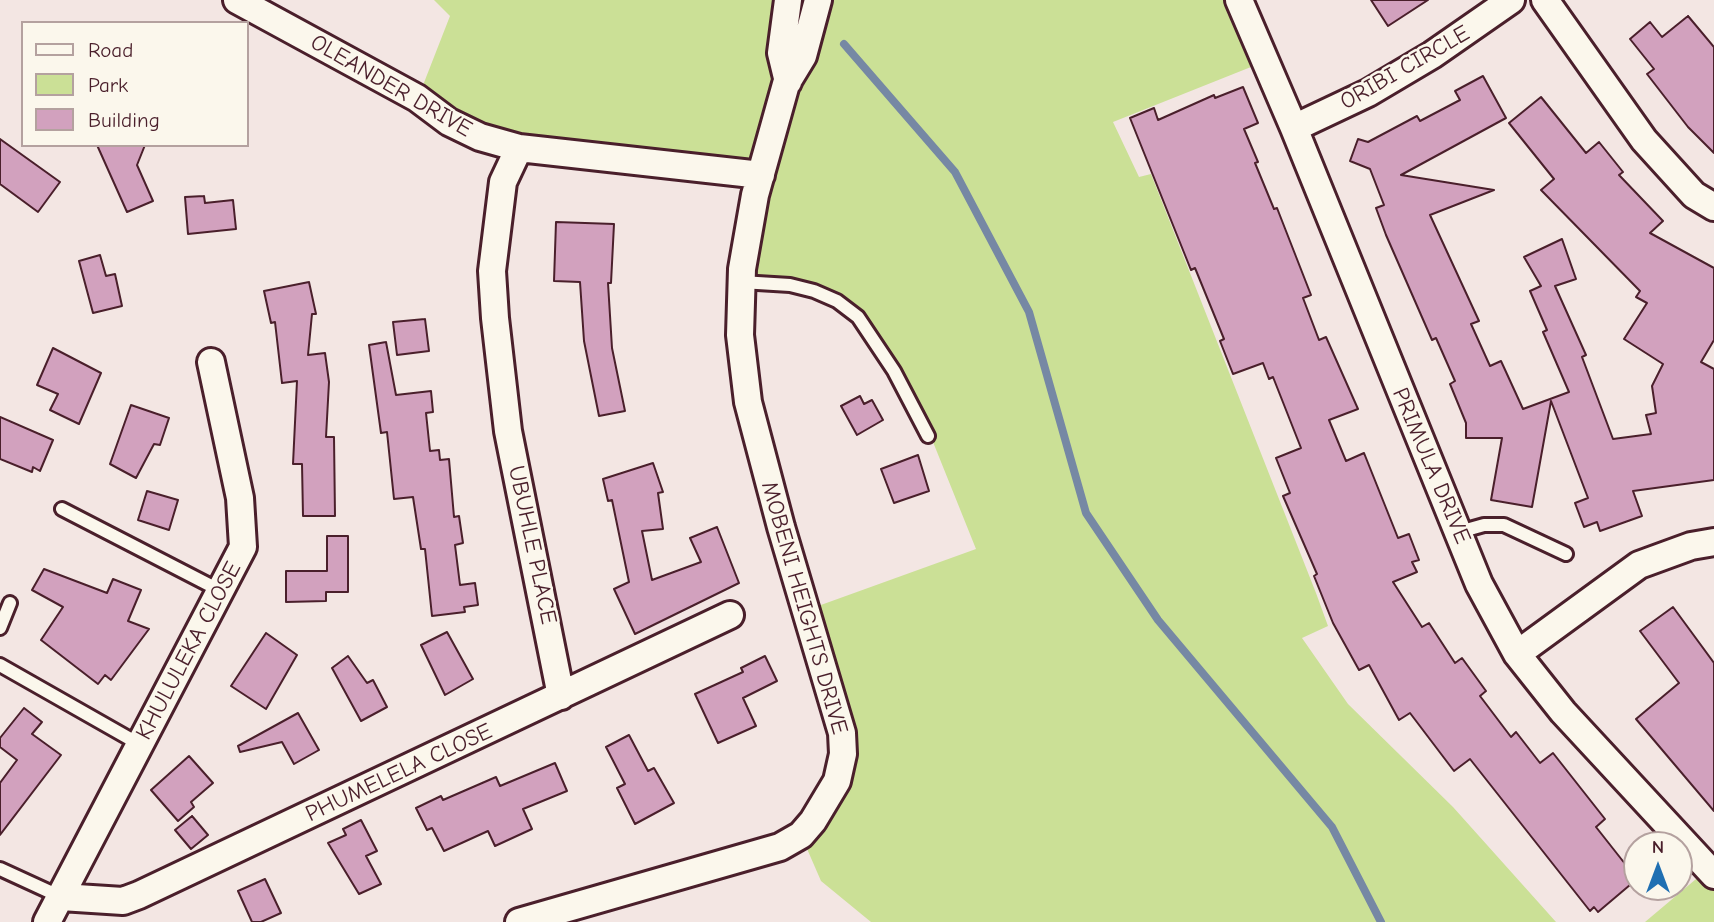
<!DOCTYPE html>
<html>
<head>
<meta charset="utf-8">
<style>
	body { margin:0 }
	#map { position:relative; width:1714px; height:922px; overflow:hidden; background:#f3e6e3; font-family:"Comic Neue",sans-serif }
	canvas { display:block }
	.legend { position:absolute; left:21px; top:21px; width:228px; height:126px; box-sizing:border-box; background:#fbf7ec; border:2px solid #b4a19f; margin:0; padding:9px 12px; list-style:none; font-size:21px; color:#4a1f2b }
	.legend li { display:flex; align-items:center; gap:14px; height:35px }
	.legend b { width:35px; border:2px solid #b4a19f }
	.north { position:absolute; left:1623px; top:831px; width:70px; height:70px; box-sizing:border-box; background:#fbf7ec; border:2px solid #b4a19f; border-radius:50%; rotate:0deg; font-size:19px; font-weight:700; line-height:28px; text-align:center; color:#4a1f2b }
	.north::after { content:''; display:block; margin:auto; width:24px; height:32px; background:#1f6fb2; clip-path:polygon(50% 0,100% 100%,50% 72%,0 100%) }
</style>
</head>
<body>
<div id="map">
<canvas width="1714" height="922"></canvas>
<ul class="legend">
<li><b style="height:9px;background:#fbf7ec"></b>Road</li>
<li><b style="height:19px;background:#cbe096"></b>Park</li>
<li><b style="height:19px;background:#d2a1be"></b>Building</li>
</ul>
<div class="north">N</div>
</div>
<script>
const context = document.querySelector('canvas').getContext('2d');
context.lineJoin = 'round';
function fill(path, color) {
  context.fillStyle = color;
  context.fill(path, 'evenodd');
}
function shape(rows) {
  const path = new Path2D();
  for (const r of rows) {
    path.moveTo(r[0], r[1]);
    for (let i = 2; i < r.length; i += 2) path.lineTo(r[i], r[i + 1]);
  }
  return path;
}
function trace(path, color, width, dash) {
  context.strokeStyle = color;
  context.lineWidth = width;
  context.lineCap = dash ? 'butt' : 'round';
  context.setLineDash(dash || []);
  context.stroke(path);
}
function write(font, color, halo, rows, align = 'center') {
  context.font = font + ' "Comic Neue",sans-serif';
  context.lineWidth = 5;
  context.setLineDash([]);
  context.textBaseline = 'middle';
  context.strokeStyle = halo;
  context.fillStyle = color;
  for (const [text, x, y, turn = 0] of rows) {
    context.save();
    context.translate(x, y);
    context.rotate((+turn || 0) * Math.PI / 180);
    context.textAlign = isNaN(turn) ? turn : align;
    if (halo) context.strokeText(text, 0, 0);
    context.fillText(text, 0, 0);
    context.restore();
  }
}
fill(shape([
	[434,0,1240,0,1266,61,1113,122,1139,177,1151,174,1316,593,1328,626,1302,638,1348,704,1453,807,1556,922,871,922,821,881,801,835,838,782,807,610,976,549,931,437,895,372,838,300,742,282,763,176,519,147,418,98,450,16],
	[1702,874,1714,886,1714,922,1645,922]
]), '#cbe096');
trace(shape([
	[844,44,955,172,1029,312,1086,513,1158,620,1332,827,1381,922]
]), '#7688a4', 8);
const building = shape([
	[1371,0,1428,0,1388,26,1371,0],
	[1688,16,1714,47,1714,153,1688,127,1647,74,1654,69,1630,39,1650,22,1662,37,1688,16],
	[1483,76,1506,118,1401,175,1494,190,1430,215,1479,321,1471,324,1490,366,1501,361,1523,409,1569,392,1543,332,1547,330,1530,291,1541,286,1524,257,1562,239,1576,279,1555,286,1586,355,1582,357,1613,439,1651,434,1646,415,1656,413,1652,386,1663,364,1624,339,1647,303,1636,297,1640,291,1541,190,1554,179,1509,123,1541,97,1586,153,1599,142,1623,172,1619,175,1663,221,1650,233,1714,268,1714,340,1701,362,1714,369,1714,480,1633,491,1642,516,1600,531,1597,522,1584,527,1575,503,1588,498,1551,401,1532,507,1491,500,1502,438,1466,438,1466,423,1450,384,1455,381,1436,338,1432,340,1386,235,1376,208,1384,205,1370,169,1350,161,1358,139,1368,142,1417,116,1420,121,1460,100,1455,91,1483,76],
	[1243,87,1258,123,1244,129,1258,162,1255,163,1274,209,1277,208,1311,295,1303,298,1319,340,1326,337,1358,409,1329,420,1346,461,1364,453,1398,538,1409,534,1419,560,1412,562,1417,572,1393,582,1422,627,1429,623,1455,663,1462,658,1486,691,1480,696,1511,737,1516,732,1540,763,1553,753,1605,819,1596,827,1637,879,1598,912,1594,907,1590,911,1470,759,1454,771,1410,713,1399,720,1369,665,1359,670,1333,623,1314,576,1317,574,1283,496,1290,493,1276,458,1301,448,1273,377,1269,379,1263,363,1233,374,1220,341,1224,339,1195,268,1191,270,1130,118,1154,108,1158,120,1214,95,1215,98,1243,87],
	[0,139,60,182,38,212,0,184,0,139],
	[97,145,145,145,137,165,153,201,127,212,97,145],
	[204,196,205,203,233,200,236,229,188,234,185,197,204,196],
	[556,222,614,224,611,283,608,283,612,348,625,411,599,416,584,341,580,282,554,281,556,222],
	[100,255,106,276,115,274,122,306,93,313,79,261,100,255],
	[309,282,316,314,312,314,308,355,325,353,329,382,326,437,334,437,335,516,303,516,302,464,293,464,297,381,282,383,275,322,271,323,264,291,309,282],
	[425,319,429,351,397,355,393,322,425,319],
	[386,342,396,395,431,391,433,412,426,413,430,451,439,450,440,460,449,459,454,517,459,516,463,543,455,545,460,585,475,583,478,605,464,607,465,612,432,616,425,549,421,549,413,497,394,499,387,432,381,433,369,345,386,342],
	[53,348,101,373,79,424,50,410,58,394,37,385,53,348],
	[860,396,864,404,872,400,883,420,857,435,841,406,860,396],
	[131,405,169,418,160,445,154,444,136,478,110,464,131,405],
	[0,417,53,440,40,471,33,467,32,472,0,459,0,417],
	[918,455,929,491,894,503,881,469,918,455],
	[653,463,663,492,658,493,663,529,642,531,652,580,701,562,690,538,717,527,739,583,635,634,614,589,629,582,612,500,608,501,603,479,653,463],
	[147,491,178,500,169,530,138,520,147,491],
	[327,536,348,536,348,592,326,592,326,601,286,602,286,571,327,571,327,536],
	[44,569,107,593,113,579,141,590,128,621,149,629,111,680,105,675,98,684,41,640,63,607,32,590,44,569],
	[1673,607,1714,663,1714,811,1636,719,1679,683,1640,631,1673,607],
	[447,632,473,679,445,695,421,645,447,632],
	[266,633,297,655,266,709,231,686,266,633],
	[348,656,367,683,373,680,387,707,361,721,332,668,348,656],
	[765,656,777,681,743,698,756,726,718,743,695,694,743,672,741,668,765,656],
	[24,708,42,722,32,734,61,755,0,835,0,783,17,760,0,747,0,738,24,708],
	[298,713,319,750,294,764,282,742,240,752,238,746,298,713],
	[629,735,648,771,654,768,674,803,635,824,617,788,625,784,606,747,629,735],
	[189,756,213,783,191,802,194,807,178,821,151,790,189,756],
	[555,763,567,791,523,809,532,829,495,846,488,831,444,851,432,828,427,830,416,808,441,796,443,800,496,777,500,786,555,763],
	[192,816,208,835,191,849,175,830,192,816],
	[361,820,377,851,366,856,381,884,359,894,328,843,346,835,343,829,361,820],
	[265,879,281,913,261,922,252,922,238,891,265,879]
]);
fill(building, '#d2a1be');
trace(building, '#4a1f2b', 2);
const service = shape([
	[741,282,790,285,814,291,837,301,858,317,894,371,928,436],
	[62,509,221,591],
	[1459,532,1484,525,1504,525,1566,554],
	[0,628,10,603],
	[0,665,139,744],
	[0,869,61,897]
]);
const minor = shape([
	[237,0,417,98,449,122,480,137,519,148,761,175],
	[1239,0,1294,128,1479,584,1517,654,1563,712,1714,875],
	[1545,0,1644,140,1694,195,1714,207],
	[788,82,781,53,788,0],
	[1294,128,1368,93,1432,55,1511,0],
	[519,148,503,182,492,271,495,318,508,431,561,696],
	[1517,654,1639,565,1691,546,1714,542],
	[61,897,123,901,139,895,730,615],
	[47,922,243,547,240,498,211,362],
	[519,922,780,847,801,835,813,821,837,781,843,754,842,733,781,527,748,402,740,335,742,269,755,195,786,84,803,56,818,0]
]);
trace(service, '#4a1f2b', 18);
trace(minor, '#4a1f2b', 32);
trace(service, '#fbf7ec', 12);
trace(minor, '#fbf7ec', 26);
write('23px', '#4a1f2b', '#fbf7ec', [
	["ORIBI CIRCLE",1405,68,-30],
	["OLEANDER DRIVE",391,86,30],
	["PRIMULA DRIVE",1431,466,67],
	["UBUHLE PLACE",532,545,78],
	["MOBENI HEIGHTS DRIVE",804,608,74],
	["KHULULEKA CLOSE",189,651,-62],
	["PHUMELELA CLOSE",399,773,-25]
]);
</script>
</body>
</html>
